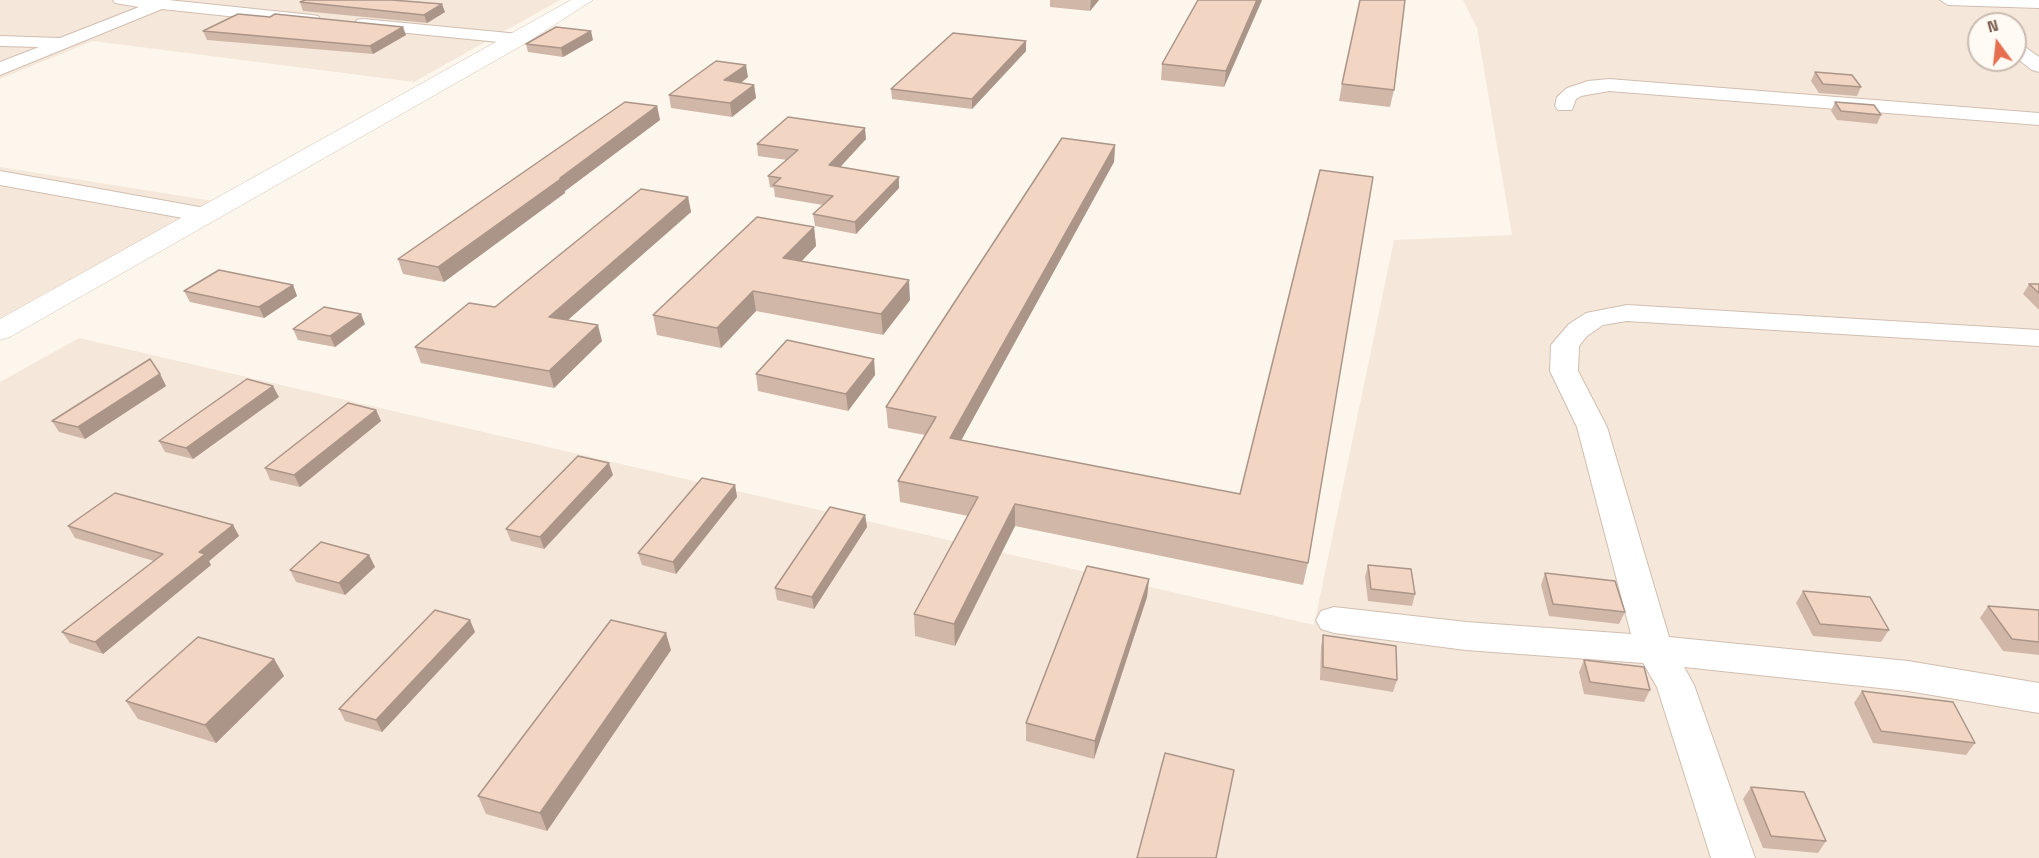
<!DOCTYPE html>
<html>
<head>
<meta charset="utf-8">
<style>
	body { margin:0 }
	#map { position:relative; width:2039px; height:858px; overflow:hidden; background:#fdf6ec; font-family:"Space Grotesk",sans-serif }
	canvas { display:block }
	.north { position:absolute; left:1967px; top:12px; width:60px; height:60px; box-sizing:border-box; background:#fffaf3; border:2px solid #cabbb1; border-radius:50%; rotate:345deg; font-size:16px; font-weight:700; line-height:24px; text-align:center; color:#7a5c4d }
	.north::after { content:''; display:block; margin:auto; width:21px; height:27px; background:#e76f51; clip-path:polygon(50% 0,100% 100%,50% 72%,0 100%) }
</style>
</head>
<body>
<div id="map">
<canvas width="2039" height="858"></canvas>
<div class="north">N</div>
</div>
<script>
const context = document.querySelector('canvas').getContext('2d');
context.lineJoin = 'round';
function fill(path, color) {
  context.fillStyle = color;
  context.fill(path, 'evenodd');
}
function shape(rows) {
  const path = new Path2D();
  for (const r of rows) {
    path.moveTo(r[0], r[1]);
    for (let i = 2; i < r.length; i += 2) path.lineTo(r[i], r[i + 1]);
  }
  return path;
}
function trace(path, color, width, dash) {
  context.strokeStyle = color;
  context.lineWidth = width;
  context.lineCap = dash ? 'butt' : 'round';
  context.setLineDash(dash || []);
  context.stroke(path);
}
fill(shape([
	[0,0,560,0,414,82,93,41,0,79],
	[1463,0,2039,0,2039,858,0,858,0,382,79,338,1314,625,1394,240,1512,235,1477,28],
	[1979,24,2015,24,2015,60,1979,60],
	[0,167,213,201,0,318]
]), '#f5e8da');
const minor = shape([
	[113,0,168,0,312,15,318,16,321,20,318,24,312,25,162,9,0,75,0,62,39,47,0,46,0,36,60,38,139,7,115,3,113,0],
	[1940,0,2039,0,2039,8,1948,5,1940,0],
	[363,19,519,34,525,35,528,39,525,43,519,44,357,28,354,24,357,20,363,19],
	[2015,43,2021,44,2039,57,2039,72,2032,70,2015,57,2015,43],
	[1609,79,2039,113,2039,125,1609,91,1581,96,1576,99,1572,110,1558,110,1555,106,1557,97,1567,88,1588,81,1609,79],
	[0,171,205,208,213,210,217,215,213,220,205,222,0,185,0,171],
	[1627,305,2039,330,2039,346,1627,321,1603,325,1587,336,1579,346,1578,371,1607,427,1669,637,1908,661,2039,683,2039,713,1908,691,1684,667,1694,685,1755,858,1711,858,1657,687,1643,663,1466,650,1334,633,1321,629,1316,620,1321,611,1334,607,1466,622,1631,634,1577,427,1550,371,1551,345,1569,324,1586,313,1627,305]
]);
const secondary = shape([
	[571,0,593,0,526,43,10,337,0,340,0,319,571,0]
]);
trace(minor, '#d1beb0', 2);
trace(secondary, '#d6c0b0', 1);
fill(minor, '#fff');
fill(secondary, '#fff');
fill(shape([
	[1050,0,1099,0,1090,11,1050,7],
	[1262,0,1224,87,1161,80,1162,64],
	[300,2,445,12,427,23,303,11],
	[270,17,406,35,373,54,207,40,203,31],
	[593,40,563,57,528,52,526,44],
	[1026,51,972,109,892,99,891,89],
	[1815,72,1861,87,1857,96,1819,93,1811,81],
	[748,77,741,83,754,85,756,98,732,117,671,108,669,95],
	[1342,84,1394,90,1390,107,1339,101],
	[1835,102,1881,115,1877,124,1837,120,1831,111],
	[657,106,660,120,565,191,565,193,444,282,403,274,398,259],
	[866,139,840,167,899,188,856,234,815,226,813,214,823,205,775,197,774,188,770,187,768,176,787,160,758,156,757,144],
	[1115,145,1114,162,961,440,1308,563,1303,585,1015,526,955,646,915,636,914,614,968,516,900,502,898,481,925,435,888,428,886,407],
	[688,197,691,212,568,320,602,341,554,388,421,363,415,347,495,307],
	[814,227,816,246,802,261,910,300,883,335,756,311,721,348,657,335,653,315],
	[2029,284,2039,284,2039,310,2023,294],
	[293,285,297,296,264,318,190,302,184,291],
	[365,324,335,347,298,340,293,329],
	[874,359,875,375,848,411,758,391,756,374],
	[160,374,166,386,85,439,59,432,52,421],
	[279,397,193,459,165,452,159,441],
	[376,410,381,421,300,487,270,480,265,468],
	[613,475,544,549,511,541,506,529],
	[735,485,737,497,676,574,642,565,638,553],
	[865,515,867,527,814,609,777,600,775,588],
	[233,525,239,536,209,561,211,565,103,654,70,643,62,632,154,561,75,538,68,526],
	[369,555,375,567,345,595,296,582,290,570],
	[1368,565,1415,594,1412,606,1368,601,1365,577],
	[1545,573,1625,612,1619,624,1549,616,1541,585],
	[1149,579,1147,597,1094,759,1026,741,1026,723],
	[1803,591,1889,630,1881,642,1813,636,1796,603],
	[1988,606,2039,610,2039,655,2003,651,1980,618],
	[475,632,382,732,345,721,339,709],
	[1323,635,1397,680,1393,692,1320,680,1321,647],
	[671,650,547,831,486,814,478,796],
	[274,659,284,676,216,743,138,719,126,701],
	[1584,660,1650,690,1644,702,1584,694,1579,672],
	[1862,691,1975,743,1966,755,1873,743,1854,703],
	[1751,787,1826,841,1818,853,1763,848,1743,799]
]), '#d1b7a8');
fill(shape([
	[1091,0,1099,0,1090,11],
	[1257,0,1262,0,1224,87,1226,71],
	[442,4,445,12,427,23,424,15],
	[403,27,406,35,373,54,370,46],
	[591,31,593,40,563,57,561,48],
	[1026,41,1026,51,972,109,972,99],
	[746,65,748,77,727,94,724,80],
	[754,85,756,98,732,117,730,103],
	[657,106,660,120,565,191,565,193,444,282,438,267],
	[865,128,866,139,831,177,829,165],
	[1115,145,1114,162,951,459,950,438],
	[899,177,899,188,856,234,855,222],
	[688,197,691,212,554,332,549,317],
	[814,227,816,246,786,277,783,258],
	[909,280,910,300,883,335,881,314],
	[293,285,297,296,264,318,259,307],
	[753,291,756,311,721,348,717,328],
	[361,314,365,324,335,347,330,336],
	[598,325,602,341,554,388,549,371],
	[874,359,875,375,848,411,846,394],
	[160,374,166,386,85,439,78,427],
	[273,386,279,397,193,459,186,448],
	[376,410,381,421,300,487,294,475],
	[609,463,613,475,544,549,540,537],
	[735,485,737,497,676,574,673,562],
	[1015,504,1015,526,955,646,954,624],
	[865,515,867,527,814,609,812,597],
	[233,525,239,536,209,561,211,565,103,654,95,642,199,552],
	[369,555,375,567,345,595,339,583],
	[1149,579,1147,597,1094,759,1095,741],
	[470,620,475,632,382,732,376,720],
	[666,633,671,650,547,831,540,813],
	[274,659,284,676,216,743,205,725]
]), '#aa9588');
const building = shape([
	[305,0,392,0,442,4,424,15,300,2,305,0],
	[1198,0,1257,0,1226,71,1162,64,1198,0],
	[1360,0,1405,0,1394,90,1342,84,1360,0],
	[238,14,270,17,275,14,403,27,370,46,203,31,238,14],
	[556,27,591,31,561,48,526,44,556,27],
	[953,33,1026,41,972,99,891,89,953,33],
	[716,61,746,65,724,80,754,85,730,103,669,95,716,61],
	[1815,72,1852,75,1861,87,1823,84,1815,72],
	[625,102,657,106,560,178,562,178,438,267,398,259,625,102],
	[1835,102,1874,105,1881,115,1841,111,1835,102],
	[788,117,865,128,829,165,899,177,855,222,813,214,833,196,773,185,781,178,768,176,798,150,757,144,788,117],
	[1062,138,1115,145,950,438,1240,494,1320,170,1373,177,1308,563,1015,504,954,624,914,614,978,497,898,481,936,417,886,407,1062,138],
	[641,189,688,197,549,317,598,325,549,371,415,347,469,303,495,307,641,189],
	[757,217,814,227,783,258,909,280,881,314,753,291,717,328,653,315,757,217],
	[219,270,293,285,259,307,184,291,219,270],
	[2029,284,2039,284,2039,293,2029,284],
	[324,307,361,314,330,336,293,329,324,307],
	[787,340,874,359,846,394,756,374,787,340],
	[150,359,160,374,78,427,52,421,150,359],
	[247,379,273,386,186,448,159,441,247,379],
	[348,403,376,410,294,475,265,468,348,403],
	[578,456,609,463,540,537,506,529,578,456],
	[702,478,735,485,673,562,638,553,702,478],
	[115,493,233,525,199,552,205,554,95,642,62,632,163,554,68,526,115,493],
	[830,507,865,515,812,597,775,588,830,507],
	[321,542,369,555,339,583,290,570,321,542],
	[1368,565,1411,569,1415,594,1371,589,1368,565],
	[1087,566,1149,579,1095,741,1026,723,1087,566],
	[1545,573,1615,581,1625,612,1553,604,1545,573],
	[1803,591,1870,597,1889,630,1820,624,1803,591],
	[1988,606,2039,610,2039,642,2012,639,1988,606],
	[435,610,470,620,376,720,339,709,435,610],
	[611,620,666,633,540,813,478,796,611,620],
	[1323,635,1396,646,1397,680,1323,667,1323,635],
	[198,637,274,659,205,725,126,701,198,637],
	[1584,660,1644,667,1650,690,1590,682,1584,660],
	[1862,691,1953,702,1975,743,1881,731,1862,691],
	[1165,753,1234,770,1216,858,1137,858,1165,753],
	[1751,787,1804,792,1826,841,1771,836,1751,787]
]);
fill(building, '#f3d5c3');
trace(building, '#aa9588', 1.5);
</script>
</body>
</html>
